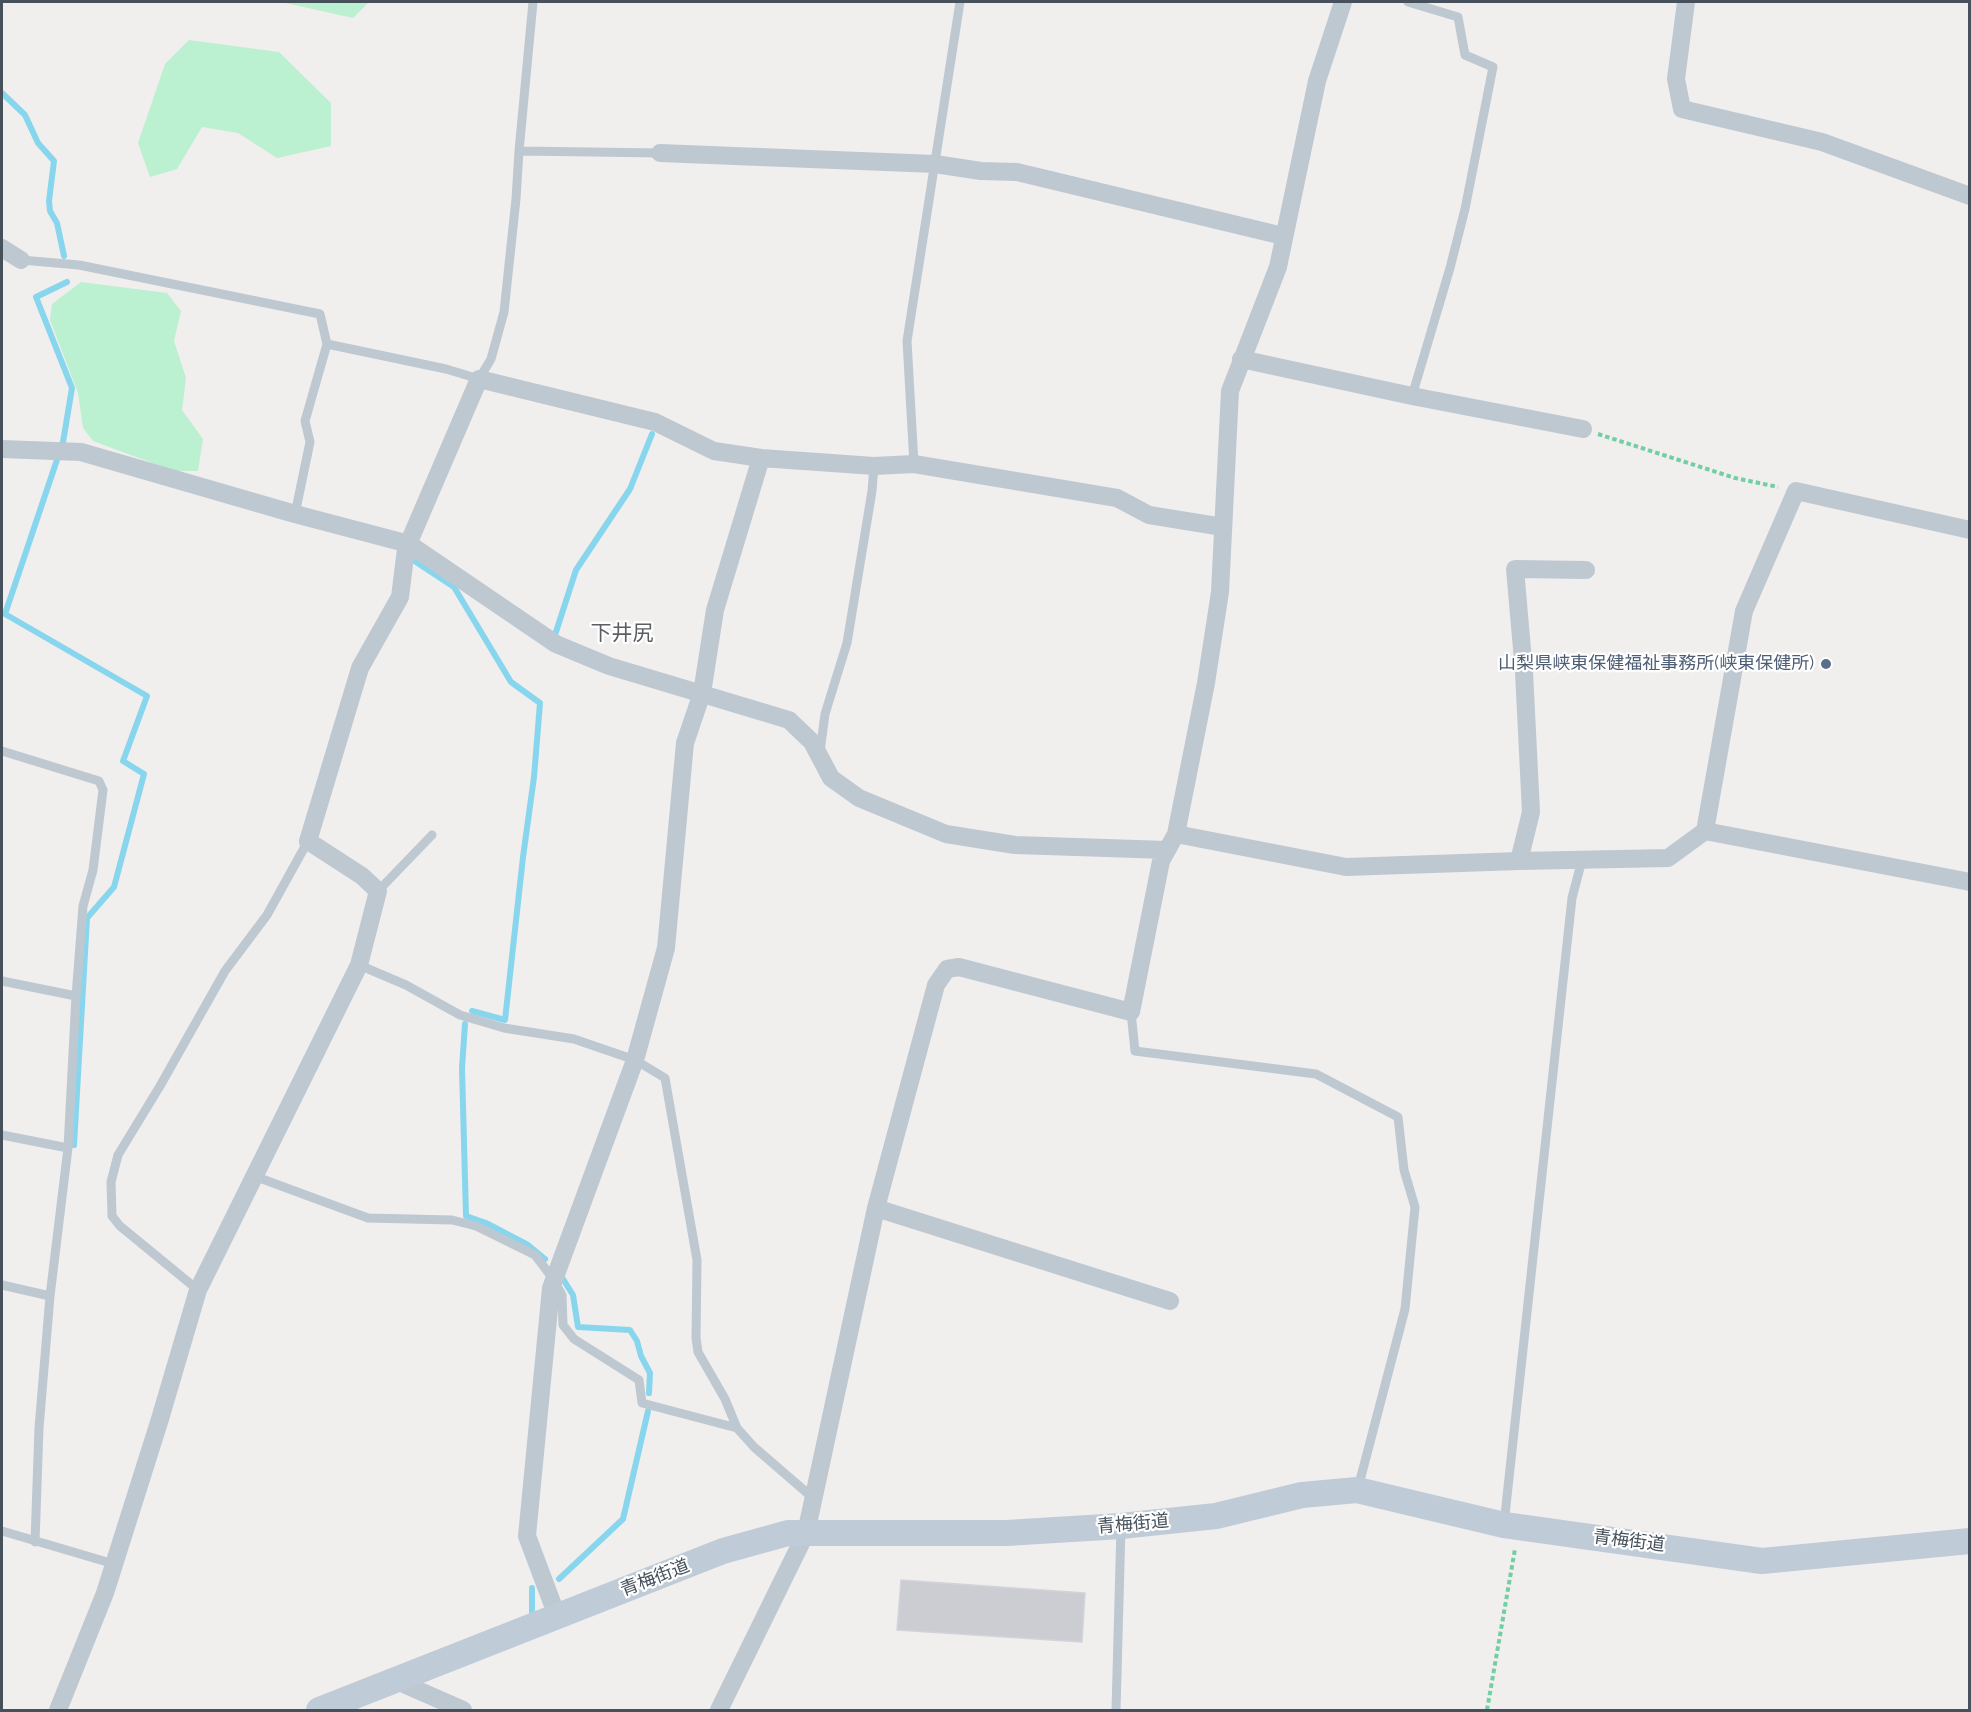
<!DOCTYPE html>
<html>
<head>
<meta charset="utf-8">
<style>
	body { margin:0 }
	#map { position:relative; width:1971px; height:1712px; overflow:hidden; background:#f1eeee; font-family:Raleway,sans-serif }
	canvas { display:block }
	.frame { position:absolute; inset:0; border:3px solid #46515c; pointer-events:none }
</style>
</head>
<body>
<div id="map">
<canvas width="1971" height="1712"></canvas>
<div class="frame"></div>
</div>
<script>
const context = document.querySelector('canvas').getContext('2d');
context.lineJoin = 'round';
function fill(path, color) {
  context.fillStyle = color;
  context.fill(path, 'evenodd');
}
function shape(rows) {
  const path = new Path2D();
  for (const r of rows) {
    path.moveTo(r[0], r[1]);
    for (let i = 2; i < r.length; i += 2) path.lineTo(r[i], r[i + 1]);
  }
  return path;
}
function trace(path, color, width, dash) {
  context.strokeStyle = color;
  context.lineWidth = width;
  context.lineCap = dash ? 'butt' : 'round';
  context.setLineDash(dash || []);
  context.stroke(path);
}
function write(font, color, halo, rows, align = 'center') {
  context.font = font + ' Raleway,"Noto Sans JP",sans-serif';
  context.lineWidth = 4.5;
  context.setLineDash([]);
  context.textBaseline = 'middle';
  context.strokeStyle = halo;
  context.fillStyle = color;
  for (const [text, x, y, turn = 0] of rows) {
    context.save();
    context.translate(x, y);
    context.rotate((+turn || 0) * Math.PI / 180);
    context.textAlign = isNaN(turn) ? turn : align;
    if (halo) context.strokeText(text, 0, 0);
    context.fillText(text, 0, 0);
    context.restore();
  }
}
fill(shape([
	[281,2,369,2,353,18],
	[189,40,279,52,331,103,331,146,277,158,238,133,202,127,177,169,150,177,138,143,165,64],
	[81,282,167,293,181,311,174,341,186,378,182,410,203,439,198,471,174,471,93,441,83,428,78,393,50,320,52,304]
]), '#bbf0d1');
trace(shape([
	[2,93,25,115,38,143,54,161,49,201,50,211,57,223,64,256],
	[67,282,36,297,72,388,63,442,5,614,147,696,123,761,144,774,114,887,87,918,74,1145],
	[407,556,454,587,511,682,540,703,534,777,523,857,505,1020,472,1011],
	[554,638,576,570,630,489,652,434],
	[465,1024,462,1068,466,1216,486,1223,528,1245,545,1259],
	[563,1279,573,1295,578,1327,630,1330,637,1341,641,1356,650,1373,649,1393],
	[559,1579,623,1519,648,1411],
	[532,1614,532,1588]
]), '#88d6ed', 6);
const building = shape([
	[901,1580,1085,1593,1082,1642,897,1630,901,1580]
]);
fill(building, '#cbcdd3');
trace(building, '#d2d4da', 1.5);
trace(shape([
	[1598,434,1735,478,1778,487],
	[1487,1710,1515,1549]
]), '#73cea3', 4, [4.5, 3]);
trace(shape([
	[1408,2,1458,17,1465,55,1493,67,1465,209,1450,268,1412,396],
	[519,151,660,153],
	[21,260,79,265,320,314,327,344],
	[914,464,907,341,960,2],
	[295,514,310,442,305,421,327,344,446,369,479,379,491,359,504,312,516,199,519,151,533,2],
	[2,751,99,781,103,790,93,870,83,906,76,996,68,1148,50,1296,39,1428,35,1542],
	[820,752,825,714,847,643,872,491,874,466],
	[378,891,432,835],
	[359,965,406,985,460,1015,504,1028,574,1039,635,1060,665,1078,697,1260,696,1338,698,1352,725,1399,737,1428,754,1447,813,1498],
	[2,981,76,996],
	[1131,1012,1135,1051,1316,1074,1398,1117,1404,1170,1415,1207,1405,1309,1358,1488],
	[2,1135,68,1148],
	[254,1176,368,1218,452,1220,476,1226,535,1255,554,1280,562,1295,563,1325,574,1339,639,1380,642,1403,737,1428],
	[2,1285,50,1296],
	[198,1290,120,1226,112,1216,111,1182,118,1155,160,1086,225,971,267,915,308,841],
	[1504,1524,1572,898,1582,860],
	[2,1531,114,1564],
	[1116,1710,1121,1527]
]), '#bec8d1', 9);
trace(shape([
	[1686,2,1676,79,1682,109,1822,142,1970,196],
	[660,153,935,164,981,171,1017,172,1283,236],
	[2,248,21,260],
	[1241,359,1412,396,1583,429],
	[2,449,81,452,295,514,409,544,556,644,609,666,789,720,812,742,831,778,859,798,946,834,1015,845,1167,850],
	[1586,570,1515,569,1524,672,1531,812,1519,861,1668,858,1705,831,1744,611,1796,491,1970,530],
	[1705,831,1970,882],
	[1176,834,1346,867,1519,861],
	[876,1208,1170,1301],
	[557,1616,527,1536,551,1288,635,1060,666,948,685,743,702,693,715,610,761,458],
	[397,1681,463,1710],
	[58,1710,105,1593,160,1419,198,1290,359,965,378,891,362,876,308,841,360,668,400,597,406,549,479,379,655,422,714,451,761,458,874,466,914,464,1117,498,1149,515,1223,527],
	[719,1710,806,1533,876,1208,936,985,947,969,959,967,1131,1012,1161,861,1176,834,1206,683,1220,592,1230,391,1278,267,1317,81,1343,2]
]), '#bec8d1', 18);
trace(shape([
	[319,1710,723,1551,788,1533,1006,1533,1121,1526,1216,1516,1302,1495,1357,1490,1504,1525,1762,1561,1970,1541]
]), '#c0cbd8', 26);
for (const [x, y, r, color] of [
	[1826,664,6,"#5c6f8a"]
]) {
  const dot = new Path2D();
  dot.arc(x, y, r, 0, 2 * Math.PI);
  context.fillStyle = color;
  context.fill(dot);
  trace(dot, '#fff', 2);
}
write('18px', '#4e5e75', '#fff', [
	["山梨県峡東保健福祉事務所(峡東保健所)",1814,664]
], 'right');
write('18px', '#46515c', '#fff', [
	["青梅街道",1133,1524,-5],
	["青梅街道",1629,1541,7],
	["青梅街道",655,1578,-21]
]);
write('21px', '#5b5e63', '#fff', [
	["下井尻",622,634]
]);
</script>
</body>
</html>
